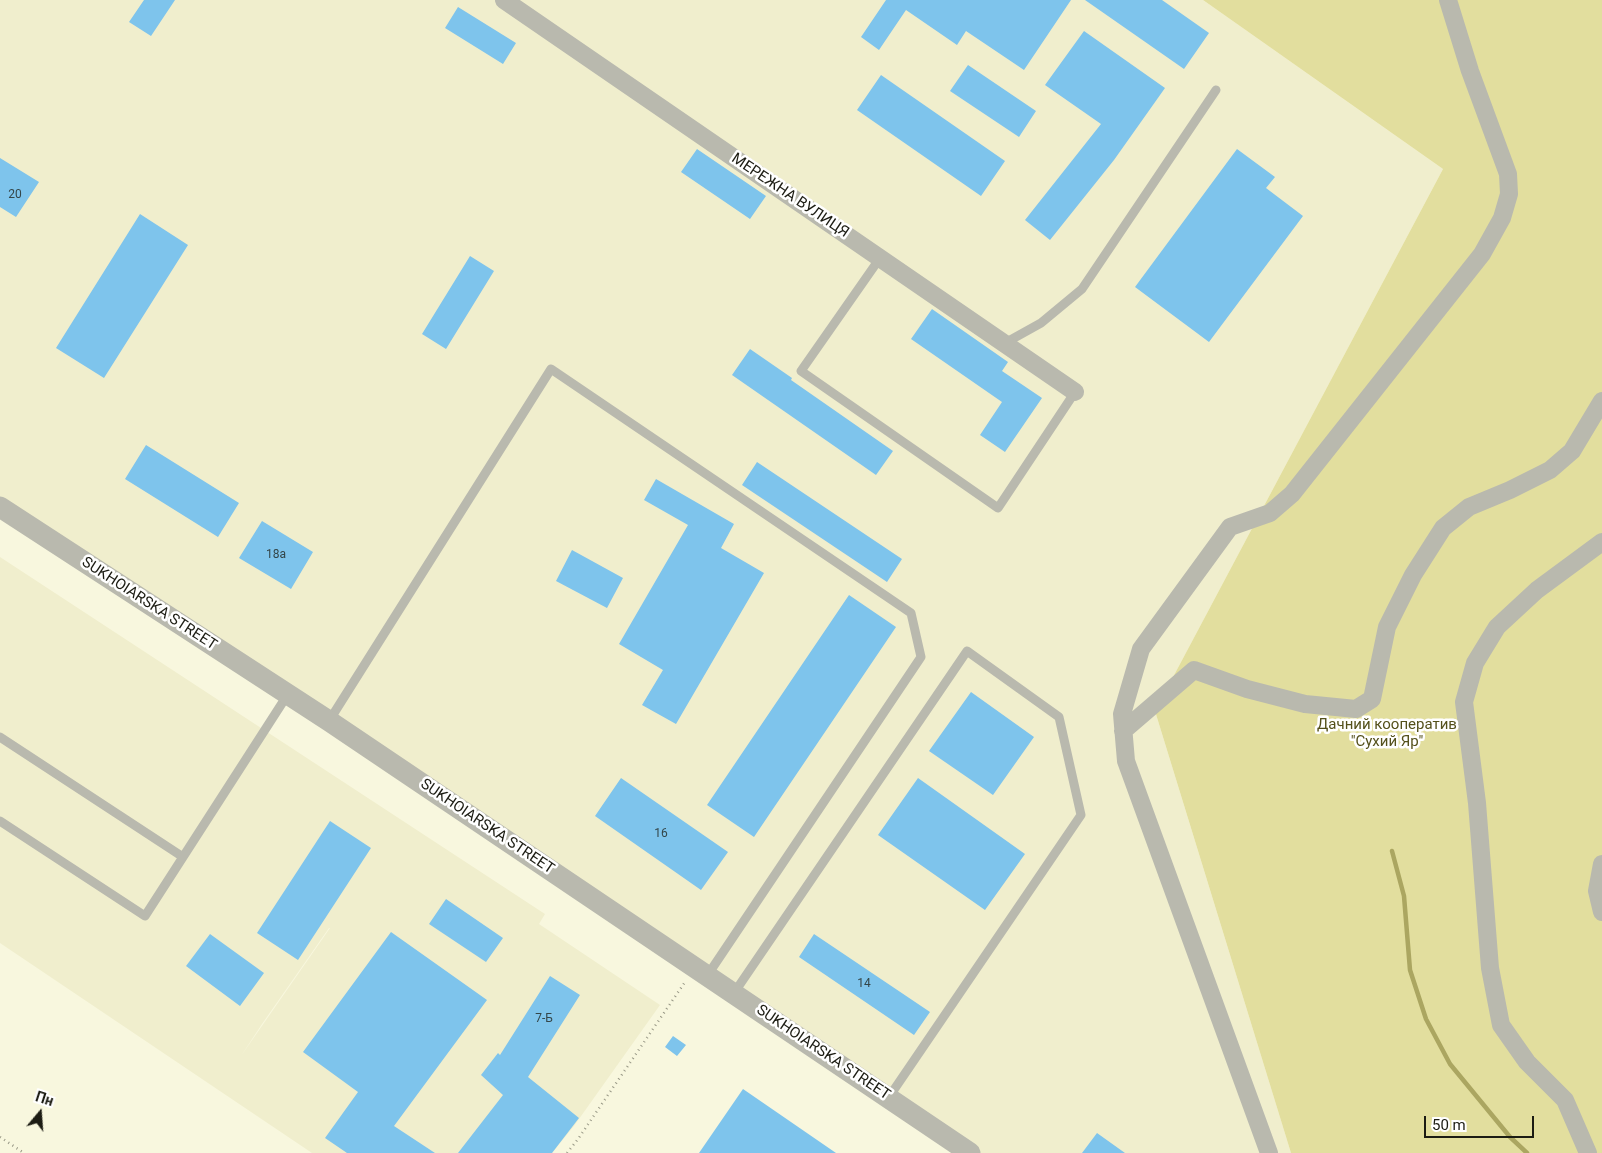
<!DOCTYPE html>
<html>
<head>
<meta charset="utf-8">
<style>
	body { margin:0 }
	#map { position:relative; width:1602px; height:1153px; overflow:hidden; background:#f8f7de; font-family:Roboto,sans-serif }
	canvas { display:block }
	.north { position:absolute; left:15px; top:1088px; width:50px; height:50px; -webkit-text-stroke:4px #fff; paint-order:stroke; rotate:18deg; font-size:14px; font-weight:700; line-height:20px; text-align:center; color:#1c1c13 }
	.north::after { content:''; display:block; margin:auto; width:18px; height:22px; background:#1c1c13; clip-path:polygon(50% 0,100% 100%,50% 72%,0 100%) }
	.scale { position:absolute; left:1424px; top:1116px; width:110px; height:22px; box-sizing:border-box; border:2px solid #1c1c13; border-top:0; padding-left:6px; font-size:15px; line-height:18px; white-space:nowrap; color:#1c1c13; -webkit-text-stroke:4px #fff; paint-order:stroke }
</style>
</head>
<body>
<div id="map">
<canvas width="1602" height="1153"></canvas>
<div class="north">Пн</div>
<div class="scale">50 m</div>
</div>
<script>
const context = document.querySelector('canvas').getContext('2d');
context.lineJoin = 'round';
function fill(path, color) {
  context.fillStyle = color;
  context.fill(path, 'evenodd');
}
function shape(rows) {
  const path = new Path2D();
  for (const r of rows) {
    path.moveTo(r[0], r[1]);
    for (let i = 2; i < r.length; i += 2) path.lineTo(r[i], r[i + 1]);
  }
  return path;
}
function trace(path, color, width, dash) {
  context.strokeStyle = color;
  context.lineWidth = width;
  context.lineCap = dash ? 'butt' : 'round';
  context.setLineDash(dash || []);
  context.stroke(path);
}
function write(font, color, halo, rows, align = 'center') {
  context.font = font + ' Roboto,sans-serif';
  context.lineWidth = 5;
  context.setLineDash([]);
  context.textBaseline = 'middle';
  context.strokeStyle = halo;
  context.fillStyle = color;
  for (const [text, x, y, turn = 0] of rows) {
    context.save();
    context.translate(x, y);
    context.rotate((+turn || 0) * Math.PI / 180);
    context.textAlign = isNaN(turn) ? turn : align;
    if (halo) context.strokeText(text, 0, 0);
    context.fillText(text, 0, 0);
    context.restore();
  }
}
fill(shape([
	[0,0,1203,0,1443,169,1155,711,1291,1153,970,1153,0,507],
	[0,557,545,914,539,924,660,1005,574,1126,552,1153,312,1153,0,943],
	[329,928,330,928,241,1056,262,1024]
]), '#f0eecd');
fill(shape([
	[1203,0,1602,0,1602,1153,1291,1153,1155,711,1443,169]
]), '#e2de9e');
trace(shape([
	[1392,851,1404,896,1410,970,1426,1019,1450,1064,1510,1137,1527,1153]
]), '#aba661', 4.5);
fill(shape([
	[144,0,175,0,151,36,129,22],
	[886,0,1071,0,1024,70,966,31,957,45,906,10,879,50,861,37],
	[1085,0,1162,0,1209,33,1184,69],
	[458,7,516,43,503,64,445,28],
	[1084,31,1165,88,1114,160,1050,240,1025,220,1101,124,1045,85],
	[968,65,1036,111,1019,137,950,91],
	[881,75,1005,161,981,196,857,110],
	[697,149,766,196,750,219,681,172],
	[1237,149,1275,177,1266,188,1303,216,1209,342,1135,287],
	[0,158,39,182,16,217,0,207],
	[140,214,188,245,104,378,56,348],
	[470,256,494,271,446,349,422,334],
	[932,309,1008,362,1002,371,1042,398,1005,452,980,435,1002,402,911,339],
	[750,349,792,378,791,380,893,451,876,475,732,375],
	[146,445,239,503,218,537,125,479],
	[757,462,902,559,887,582,742,485],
	[656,479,734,524,721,548,764,573,676,724,642,705,663,670,619,644,688,525,644,500],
	[262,521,313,552,291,589,239,558],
	[572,550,623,578,607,608,556,581],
	[849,595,896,627,754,837,707,805],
	[971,692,1034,737,993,795,929,751],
	[621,778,728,852,701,890,595,816],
	[918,778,1025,854,985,910,878,835],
	[330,821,371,848,298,960,257,933],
	[446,899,503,938,486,962,429,924],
	[391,932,487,1000,394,1126,435,1153,347,1153,325,1138,358,1092,303,1052],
	[210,934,264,973,240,1006,186,966],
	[814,934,930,1012,914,1035,799,957],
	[550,976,580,995,528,1077,579,1118,552,1153,458,1153,503,1095,481,1075,498,1053,500,1055],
	[673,1036,686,1045,677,1056,665,1047],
	[743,1089,836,1153,699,1153],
	[1097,1133,1125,1153,1082,1153]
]), '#7ec4ec');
trace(shape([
	[0,1137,24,1153],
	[567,1153,578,1139,685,982]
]), '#989886', 2.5, [1, 4]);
trace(shape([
	[880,258,801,371,998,508,1075,392],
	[1005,343,1041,323,1082,289,1216,90],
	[329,721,551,369,911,613,921,657,707,976],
	[0,737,183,857,145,916,0,821],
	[183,857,288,694],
	[734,993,967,651,1059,717,1081,815,889,1097]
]), '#b9b9ae', 9);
trace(shape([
	[504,0,1075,392],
	[1123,731,1194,670,1247,689,1305,704,1356,709,1372,699,1387,627,1413,575,1443,528,1469,507,1510,490,1550,470,1572,451,1602,401],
	[1602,864,1597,891,1602,912],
	[1269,1153,1126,761,1122,714,1141,649,1230,527,1270,513,1292,494,1482,254,1502,218,1509,194,1508,174,1470,71,1448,0],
	[1588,1153,1565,1100,1527,1062,1501,1025,1490,968,1477,803,1464,702,1475,663,1497,627,1537,590,1602,542]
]), '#b9b9ae', 18);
trace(shape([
	[0,507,329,721,970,1153]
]), '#b9b9ae', 21);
write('12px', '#344649', null, [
	["20",15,195],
	["18а",276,555],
	["16",661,834],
	["14",864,984],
	["7-Б",544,1019]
]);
write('15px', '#1c1c13', '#fff', [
	["МЕРЕЖНА ВУЛИЦЯ",790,196,34],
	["SUKHOIARSKA STREET",149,604,33],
	["SUKHOIARSKA STREET",487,827,34],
	["SUKHOIARSKA STREET",823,1053,34]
]);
write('15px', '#54501b', '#fff', [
	["Дачний кооператив",1387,725],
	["\"Сухий Яр\"",1387,742]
]);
</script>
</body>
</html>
